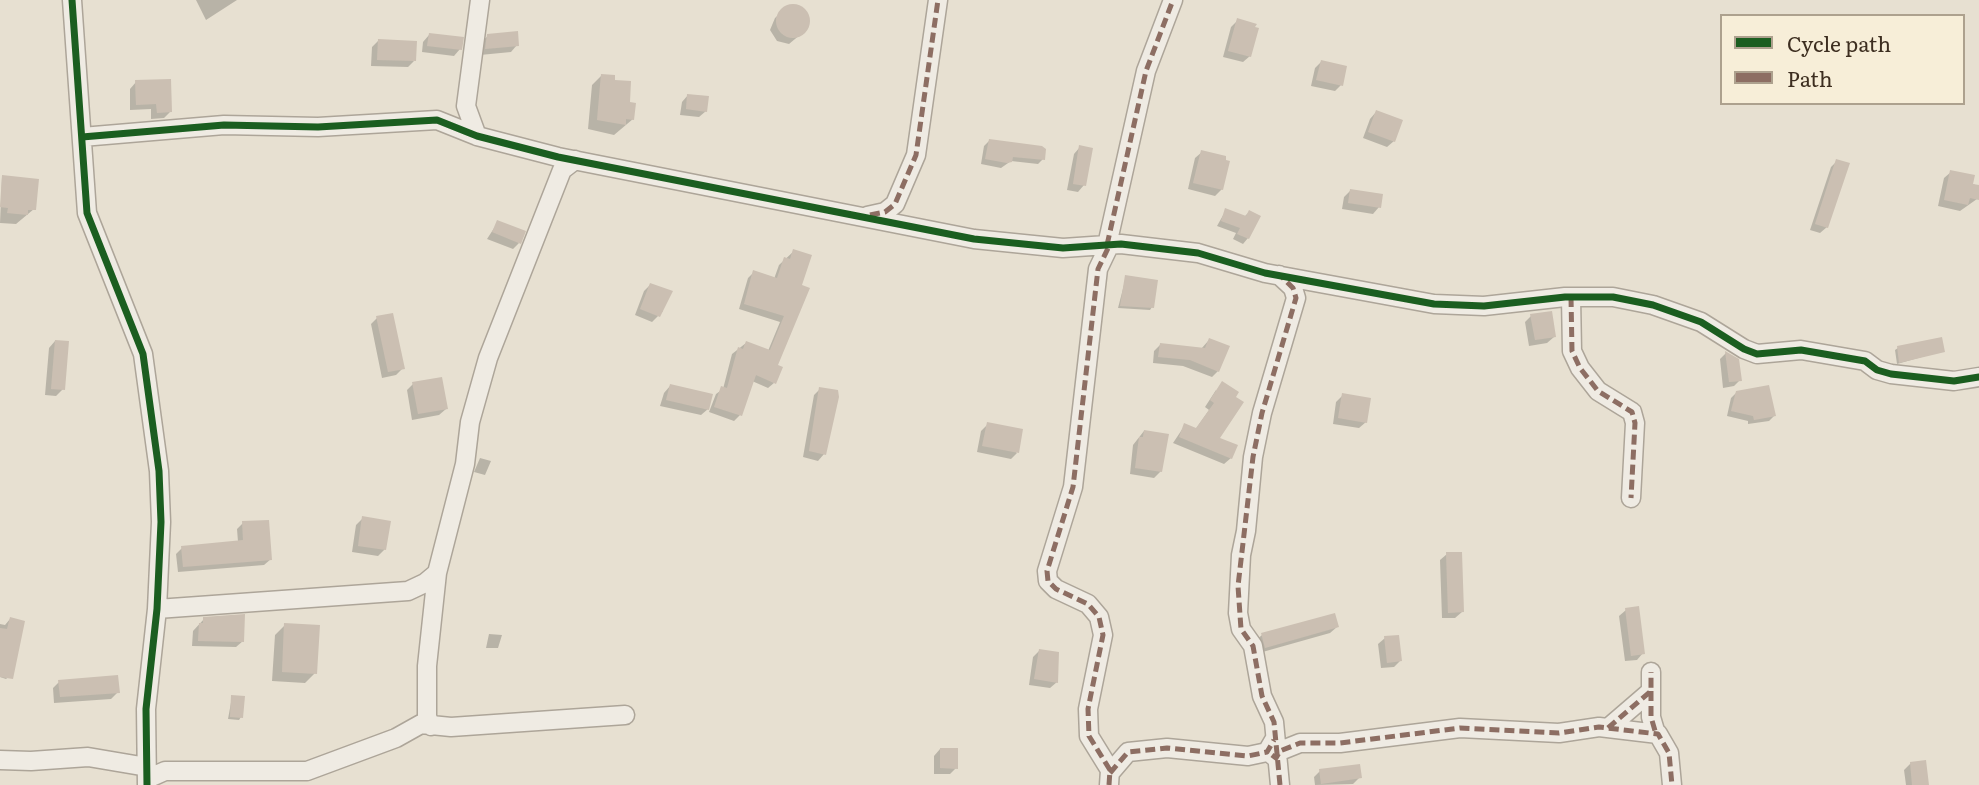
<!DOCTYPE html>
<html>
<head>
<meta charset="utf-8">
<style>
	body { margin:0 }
	#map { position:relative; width:1979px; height:785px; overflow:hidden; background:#e7e0d1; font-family:Literata,serif }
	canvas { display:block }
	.legend { position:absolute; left:1720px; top:14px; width:245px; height:91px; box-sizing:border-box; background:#f7eed8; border:2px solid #ada18e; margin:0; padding:9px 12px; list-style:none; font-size:21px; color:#3d2e20 }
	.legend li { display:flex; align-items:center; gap:14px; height:35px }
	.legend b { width:35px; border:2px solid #ada18e }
</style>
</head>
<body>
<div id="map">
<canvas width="1979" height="785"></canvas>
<ul class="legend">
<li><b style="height:9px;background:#1b5e20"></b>Cycle path</li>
<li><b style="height:9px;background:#8d6e63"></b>Path</li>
</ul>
</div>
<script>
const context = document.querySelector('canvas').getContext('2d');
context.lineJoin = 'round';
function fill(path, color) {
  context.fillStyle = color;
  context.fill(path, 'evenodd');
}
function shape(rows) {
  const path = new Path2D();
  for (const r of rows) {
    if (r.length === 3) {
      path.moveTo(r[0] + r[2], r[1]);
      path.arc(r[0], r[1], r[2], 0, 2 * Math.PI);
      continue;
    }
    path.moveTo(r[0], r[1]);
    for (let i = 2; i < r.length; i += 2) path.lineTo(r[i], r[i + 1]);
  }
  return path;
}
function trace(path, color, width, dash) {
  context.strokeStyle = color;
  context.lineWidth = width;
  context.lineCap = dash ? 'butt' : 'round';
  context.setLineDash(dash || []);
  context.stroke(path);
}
fill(shape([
	[196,0,237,0,206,20],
	[787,7,800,7,808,17,807,29,789,44,777,41,770,30,775,18],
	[1238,20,1250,56,1243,62,1223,57,1231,27],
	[429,35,460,49,454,56,422,52,423,42],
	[488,36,517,45,511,52,480,55,481,42],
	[378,41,414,61,408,67,371,66,372,47],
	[1321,62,1341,85,1335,91,1311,86,1315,68],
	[602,75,613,81,628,104,633,119,614,135,588,129,592,85],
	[136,82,170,112,164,118,151,119,151,109,130,110,130,89],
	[688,95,706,111,699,117,680,115,682,102],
	[1376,112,1394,141,1387,147,1363,138,1370,119],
	[989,141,1043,159,1038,164,1011,161,1001,168,981,164,984,146],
	[1080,147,1084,185,1078,192,1067,190,1074,154],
	[1202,152,1222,189,1215,196,1188,189,1195,158],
	[1837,161,1827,227,1820,233,1810,230,1831,167],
	[1951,172,1979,187,1977,199,1960,211,1938,206,1944,178],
	[2,177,34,209,16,224,0,223],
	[1350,191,1379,207,1373,214,1342,209,1344,197],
	[1226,210,1244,217,1249,212,1248,238,1243,244,1233,239,1236,233,1217,226],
	[498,222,519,243,513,249,487,239],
	[794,251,810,256,776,366,774,383,768,388,752,381,740,415,734,421,709,412,716,394,723,389,732,354,746,343,768,351,780,322,739,309,748,278,754,272,774,279,779,265],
	[1126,277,1152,307,1150,310,1118,308],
	[650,285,663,311,652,322,635,315,644,291],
	[1531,316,1554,337,1547,343,1529,346,1525,322],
	[377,318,403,368,396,375,382,378,371,324],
	[1209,340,1218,371,1212,377,1183,366,1153,363,1154,351,1160,345,1201,349],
	[55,341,63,389,56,396,45,395,49,348],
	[1898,348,1943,351,1897,364,1895,350],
	[1726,353,1740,380,1734,386,1723,388,1720,359],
	[413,384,446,409,439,415,412,420,407,390],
	[670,386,708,409,701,415,660,406,664,393],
	[820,389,824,454,818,461,803,457,814,395],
	[1216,390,1217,439,1231,458,1224,464,1173,443,1185,425,1195,430,1209,410,1205,407],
	[1737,392,1774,416,1769,421,1748,424,1748,421,1727,416,1731,398],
	[1343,395,1366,422,1359,428,1333,424,1336,402],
	[988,424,1017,453,1011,459,977,452,981,431],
	[1144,431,1161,471,1154,478,1130,474,1133,445],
	[480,458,491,461,485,475,474,472],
	[363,518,385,549,378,556,352,552,356,525],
	[243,523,271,559,264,565,178,572,176,554,182,548,238,542,237,529],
	[1447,554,1462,612,1455,618,1442,618,1440,560],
	[1626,610,1643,653,1637,660,1625,661,1619,616],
	[10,619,13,673,6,679,0,677,0,624,5,625],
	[204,619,243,641,236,647,192,646,193,631],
	[285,625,315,673,305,683,272,681,275,635],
	[1337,627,1330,633,1259,653,1255,641,1262,635],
	[489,634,502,635,498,648,486,648],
	[1385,638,1400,661,1394,667,1381,668,1378,644],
	[1039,651,1057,682,1050,688,1029,685,1033,657],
	[59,682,118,692,111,699,54,703,53,688],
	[232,697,241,717,239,720,228,719],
	[940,749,956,768,950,774,934,774,934,756],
	[1911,763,1927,785,1906,785,1904,770],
	[1320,771,1360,777,1353,784,1315,785,1314,777]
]), '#0003');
fill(shape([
	[793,21,17],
	[1237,18,1257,24,1255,27,1259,28,1251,57,1228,51],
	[518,31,519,46,485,49,487,34],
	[429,33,464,37,462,50,427,46],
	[378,39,417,41,416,61,377,60],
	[1321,60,1347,66,1343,86,1316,80],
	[601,74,615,75,615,80,631,81,630,102,636,103,634,120,626,119,626,125,597,120],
	[171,79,172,112,157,113,156,104,136,105,135,80],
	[687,94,709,96,707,112,686,109],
	[1376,110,1403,120,1395,142,1368,132],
	[989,139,1042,146,1046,149,1045,160,1013,157,1012,162,1007,163,985,159],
	[1079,145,1093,148,1086,186,1073,184],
	[1201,150,1226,156,1226,160,1230,161,1223,190,1193,183],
	[1836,159,1850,163,1828,228,1815,224],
	[1950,170,1975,175,1973,184,1979,185,1979,200,1970,198,1968,205,1944,200],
	[2,175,39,179,36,210,28,210,28,215,7,213,8,208,0,207],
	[1350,189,1383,194,1381,208,1348,203],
	[1225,208,1246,216,1249,210,1261,216,1249,239,1237,234,1240,228,1221,221],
	[497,220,526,231,521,244,492,232],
	[793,249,812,255,802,285,810,288,778,365,783,367,776,384,756,375,742,416,714,407,721,386,727,388,738,347,743,349,746,341,770,350,784,316,744,304,753,270,777,278,784,257,790,259],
	[1125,275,1158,280,1154,308,1120,306],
	[650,283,673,291,660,317,640,309],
	[1552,311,1556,337,1535,340,1530,314],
	[393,313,405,369,388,372,376,316],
	[1942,337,1945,352,1899,363,1897,346],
	[1209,338,1230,346,1219,372,1190,360,1158,357,1160,343,1205,348],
	[55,340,69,341,65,390,51,389],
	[1725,351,1739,359,1742,381,1729,382],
	[442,377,448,409,418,414,412,382],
	[1222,381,1239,392,1236,397,1244,402,1220,438,1238,445,1232,459,1179,437,1184,423,1196,428,1214,403,1210,400],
	[670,384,713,394,709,410,666,400],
	[1769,385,1776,416,1754,420,1753,416,1731,411,1736,391],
	[819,387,838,390,839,397,826,455,809,451],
	[1342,393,1371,398,1367,423,1338,418],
	[987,422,1023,429,1019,453,982,446],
	[1144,430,1169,434,1162,472,1135,468,1139,437,1143,437],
	[362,516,391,521,386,550,358,546],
	[269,520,272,560,183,567,181,546,243,540,242,521],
	[1446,552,1462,552,1464,612,1448,613],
	[1639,606,1645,654,1631,656,1625,608],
	[1335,613,1339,627,1265,648,1261,633],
	[245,614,244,642,198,641,199,623,203,623,203,617],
	[10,617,25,621,13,679,0,677,0,628,7,629],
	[284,623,320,625,317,674,282,672],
	[1399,635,1402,661,1387,663,1384,636],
	[1039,649,1059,652,1058,683,1034,679],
	[118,675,120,693,60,697,58,680],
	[231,695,245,696,243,718,230,717],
	[940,748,958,748,958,769,940,768],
	[1926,760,1929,785,1912,785,1910,762],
	[1360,764,1362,778,1321,784,1319,769]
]), '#cbbfb2');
const minor = shape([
	[72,0,87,213,143,354,159,471,161,522,157,609,146,709,147,785],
	[477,136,466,106,480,0],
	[82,137,224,125,318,127,437,120,477,136,558,157,974,239,1063,248,1121,244,1198,253,1265,273,1434,304,1484,306,1565,297,1613,297,1653,305,1701,322,1744,349,1757,354,1801,350,1865,361,1877,370,1891,374,1954,381,1979,377],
	[867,216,885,212,895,204,916,155,938,0],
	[1107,245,1146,71,1173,0],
	[1279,275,1293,288,1296,298,1262,413,1253,457,1246,531,1241,555,1238,613,1241,629,1253,646,1262,696,1274,722,1280,785],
	[1571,297,1572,351,1580,368,1598,391,1632,412,1635,423,1631,498],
	[157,609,408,591,425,583,437,573],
	[1651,691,1651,717,1656,734],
	[431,726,427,717,427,666,437,573,465,464,470,422,488,358,562,170,575,160],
	[1608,728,1651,691,1651,672],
	[1270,753,1276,758,1280,751,1300,743,1340,743,1460,728,1559,733,1599,727,1658,734,1669,753,1672,785],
	[0,760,31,761,88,757,147,767],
	[1110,773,1128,752,1167,748,1248,756,1267,752,1274,740],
	[147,779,165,771,307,771,396,738,421,724,451,727,625,715],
	[1109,785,1110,770,1089,736,1088,709,1103,635,1099,617,1088,604,1056,589,1048,581,1047,571,1073,487,1098,269,1110,244]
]);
trace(minor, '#ada599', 21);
trace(minor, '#efebe3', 18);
trace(shape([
	[870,215,885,212,895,204,916,155,938,0],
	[1107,245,1146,71,1173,0],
	[1571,297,1572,351,1580,368,1598,391,1632,412,1635,423,1631,498],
	[1651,691,1651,717,1656,734],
	[1608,728,1651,691,1651,672],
	[1272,755,1276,758,1280,751,1300,743,1340,743,1460,728,1559,733,1599,727,1658,734,1669,753,1672,785],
	[1110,773,1128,752,1167,748,1248,756,1267,752,1274,740],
	[1109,785,1110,770,1089,736,1088,709,1103,635,1099,617,1088,604,1056,589,1048,581,1047,571,1073,487,1098,269,1110,244],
	[1280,785,1274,722,1262,696,1253,646,1241,629,1238,586,1253,457,1262,413,1296,298,1293,288,1282,277]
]), '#8d6e63', 5, [10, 5]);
trace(shape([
	[72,0,87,213,143,354,159,471,161,522,157,609,146,709,147,785],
	[82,137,224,125,318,127,437,120,477,136,558,157,974,239,1063,248,1121,244,1198,253,1265,273,1434,304,1484,306,1565,297,1613,297,1653,305,1701,322,1744,349,1757,354,1801,350,1865,361,1877,370,1891,374,1954,381,1979,377]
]), '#1b5e20', 7);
</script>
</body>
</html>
